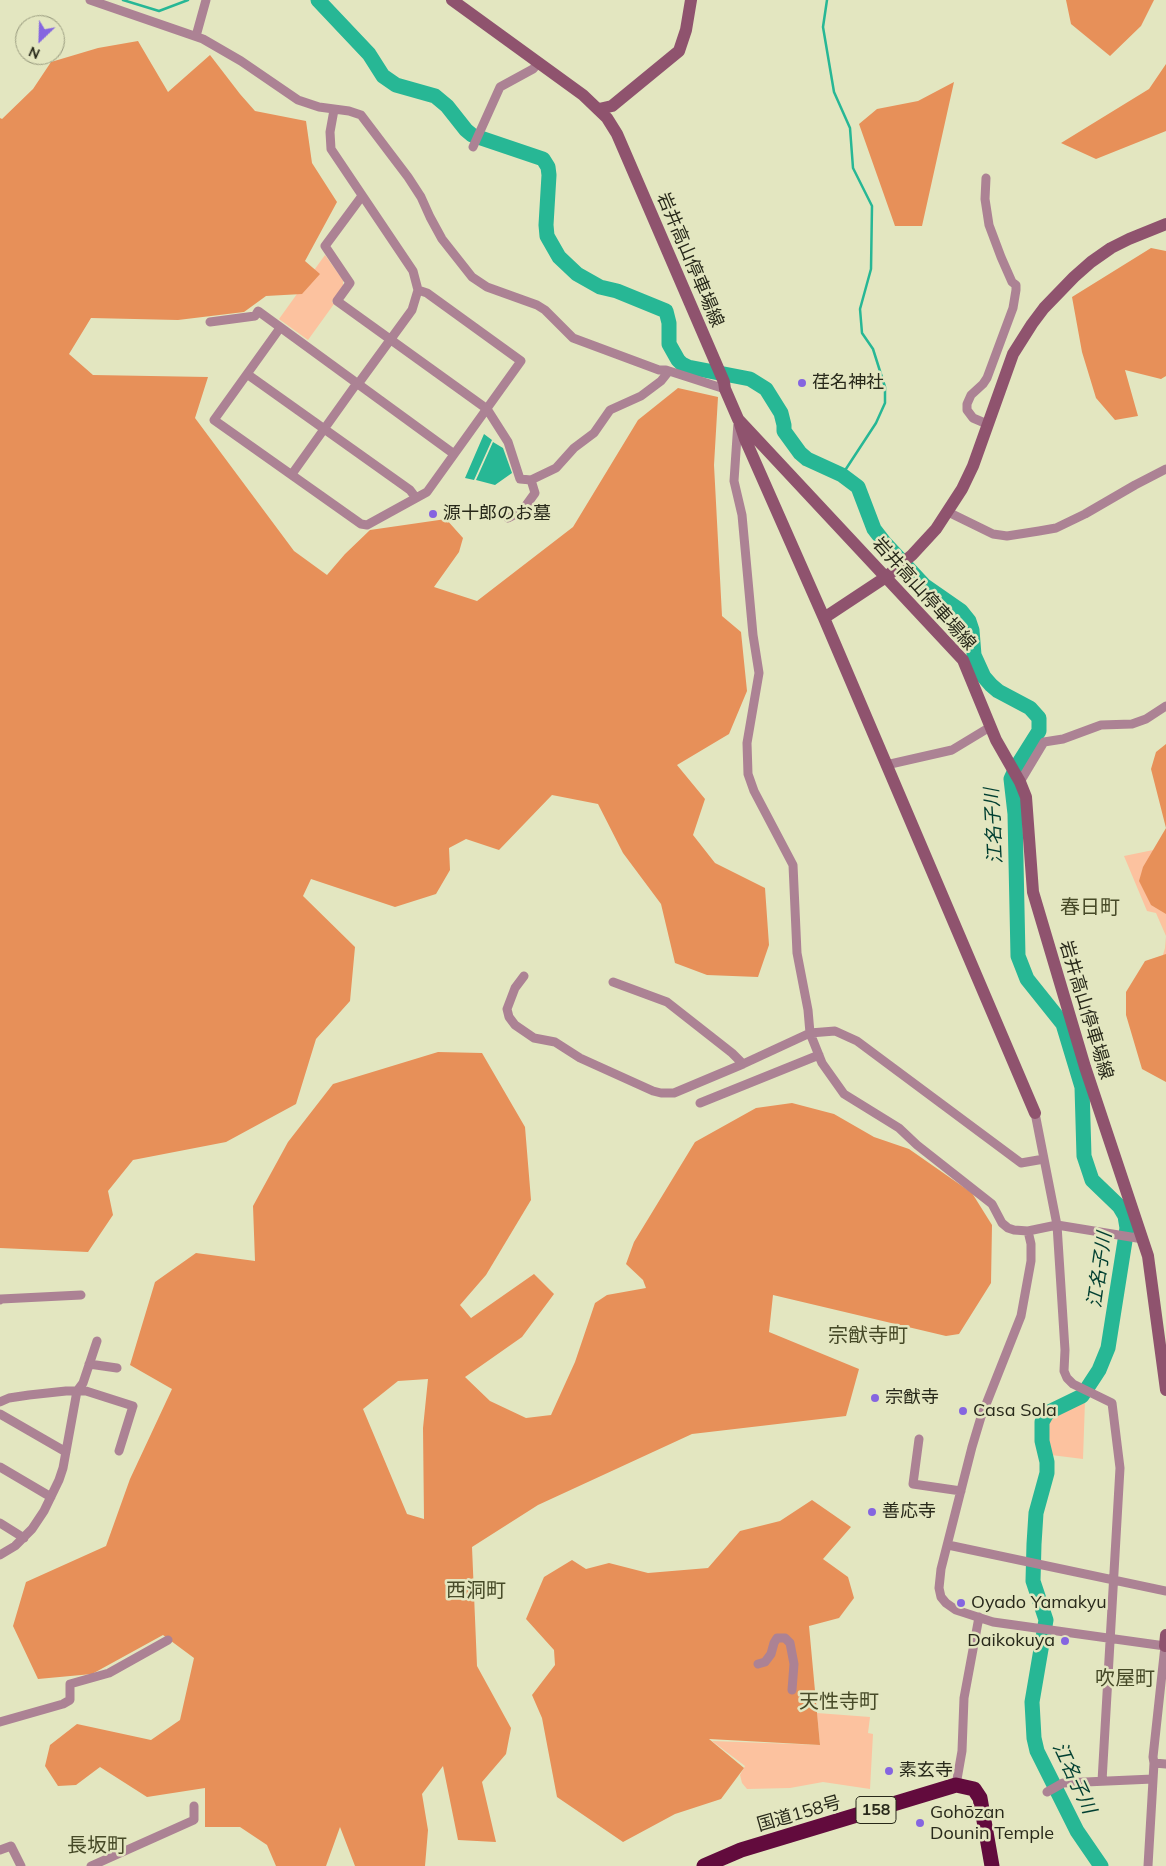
<!DOCTYPE html>
<html>
<head>
<meta charset="utf-8">
<style>
	body { margin:0 }
	#map { position:relative; width:1166px; height:1866px; overflow:hidden; background:#e3e6c0; font-family:Mulish,sans-serif }
	canvas { display:block }
	.north { position:absolute; left:15px; top:15px; width:50px; height:50px; box-sizing:border-box; background:#e3e6c0; border:1px solid #989a7e; border-radius:50%; rotate:204deg; font-size:14px; font-weight:700; line-height:20px; text-align:center; color:#28291a }
	.north::after { content:''; display:block; margin:auto; width:18px; height:22px; background:#8565e0; clip-path:polygon(50% 0,100% 100%,50% 72%,0 100%) }
</style>
</head>
<body>
<div id="map">
<canvas width="1166" height="1866"></canvas>
<div class="north">N</div>
</div>
<script>
const context = document.querySelector('canvas').getContext('2d');
context.lineJoin = 'round';
function fill(path, color) {
  context.fillStyle = color;
  context.fill(path, 'evenodd');
}
function shape(rows) {
  const path = new Path2D();
  for (const r of rows) {
    path.moveTo(r[0], r[1]);
    for (let i = 2; i < r.length; i += 2) path.lineTo(r[i], r[i + 1]);
  }
  return path;
}
function trace(path, color, width, dash) {
  context.strokeStyle = color;
  context.lineWidth = width;
  context.lineCap = dash ? 'butt' : 'round';
  context.setLineDash(dash || []);
  context.stroke(path);
}
function write(font, color, halo, rows, align = 'center') {
  context.font = font + ' Mulish,"Noto Sans JP",sans-serif';
  context.lineWidth = 5;
  context.setLineDash([]);
  context.textBaseline = 'middle';
  context.strokeStyle = halo;
  context.fillStyle = color;
  for (const [text, x, y, turn = 0] of rows) {
    context.save();
    context.translate(x, y);
    context.rotate((+turn || 0) * Math.PI / 180);
    context.textAlign = isNaN(turn) ? turn : align;
    if (halo) context.strokeText(text, 0, 0);
    context.fillText(text, 0, 0);
    context.restore();
  }
}
fill(shape([
	[325,255,343,280,343,287,332,302,334,304,308,340,279,319],
	[1166,845,1166,1054,1149,1002,1165,948,1166,936,1156,913,1147,911,1124,856,1163,848],
	[1085,1401,1083,1459,1051,1455,1046,1434,1048,1422,1053,1418],
	[817,1713,870,1717,868,1733,873,1734,870,1789,823,1782,790,1788,747,1789,742,1783,740,1775,745,1766,712,1741,820,1745]
]), '#fcc29f');
fill(shape([
	[1066,0,1154,0,1141,26,1110,56,1071,24],
	[138,41,168,92,210,55,240,94,255,111,306,121,312,163,337,202,305,261,320,274,302,294,266,296,244,312,178,320,91,318,69,354,93,375,208,377,195,418,294,551,327,575,345,554,370,530,446,519,463,538,459,552,434,587,477,601,573,527,638,420,678,388,718,397,714,465,722,616,741,632,747,691,729,734,677,765,705,799,693,835,715,863,765,888,769,945,758,977,707,975,675,963,661,904,623,853,598,804,552,795,499,850,466,839,449,848,450,870,436,894,395,907,311,879,303,896,355,947,350,1001,316,1039,296,1104,226,1142,133,1160,108,1191,113,1215,88,1252,0,1248,0,118,2,119,33,89,51,62,98,48],
	[1166,64,1166,131,1096,159,1061,143,1149,89],
	[954,82,922,226,895,226,859,124,877,109,918,101],
	[1151,248,1166,251,1166,376,1161,379,1125,370,1138,416,1115,420,1096,398,1082,352,1072,297],
	[1166,744,1166,914,1151,905,1139,881,1143,867,1166,828,1151,769,1156,752],
	[1166,954,1166,1082,1142,1069,1126,1015,1126,992,1145,961],
	[438,1052,482,1053,525,1127,531,1200,486,1275,460,1305,471,1318,534,1274,554,1294,522,1337,465,1377,490,1401,526,1418,551,1415,575,1362,595,1303,607,1295,646,1288,643,1280,626,1264,634,1242,695,1142,756,1108,792,1103,834,1114,874,1137,909,1149,972,1193,992,1225,991,1283,959,1334,946,1336,773,1295,769,1332,859,1369,846,1416,692,1434,538,1505,472,1547,477,1666,511,1728,506,1754,482,1782,496,1842,458,1840,443,1766,422,1794,428,1830,425,1866,355,1866,340,1827,326,1866,276,1866,267,1845,240,1827,205,1827,205,1788,147,1797,100,1767,76,1785,58,1786,45,1766,50,1745,77,1724,151,1740,180,1720,194,1658,163,1635,92,1674,38,1679,13,1626,26,1582,106,1546,130,1479,172,1389,130,1365,155,1282,196,1253,255,1261,253,1206,288,1142,333,1084],
	[428,1379,423,1428,424,1519,407,1514,363,1409,398,1381],
	[812,1500,851,1527,823,1559,848,1577,854,1598,839,1618,809,1626,820,1745,709,1739,744,1768,721,1799,675,1814,623,1842,557,1797,542,1718,532,1695,555,1665,554,1650,526,1619,544,1577,572,1560,586,1569,609,1563,648,1573,708,1568,740,1531,780,1521]
]), '#e79059');
fill(shape([
	[484,434,492,440,474,480,465,478],
	[493,442,503,448,512,473,495,485,476,480]
]), '#27b795');
trace(shape([
	[123,0,159,11,188,0],
	[827,0,823,27,834,92,850,128,853,168,872,206,871,269,860,309,862,333,873,349,885,387,885,403,876,423,842,475]
]), '#27b795', 2.5);
trace(shape([
	[318,0,369,54,383,76,396,85,435,96,447,106,466,130,472,135,543,159,548,167,549,175,546,225,547,236,559,257,577,274,600,287,617,291,666,311,669,323,669,344,678,360,682,364,688,367,750,379,766,389,781,413,784,425,784,431,800,453,807,459,842,475,858,487,874,529,884,542,925,586,961,611,969,621,972,630,974,655,984,677,991,685,998,691,1030,708,1039,718,1039,731,1017,766,1011,779,1015,814,1018,956,1027,979,1063,1024,1082,1087,1084,1156,1092,1180,1119,1206,1125,1216,1127,1228,1108,1348,1099,1370,1082,1396,1047,1413,1042,1422,1042,1441,1047,1462,1047,1473,1036,1513,1034,1544,1033,1581,1046,1620,1032,1702,1034,1738,1037,1751,1077,1831,1101,1866]
]), '#27b795', 15);
trace(shape([
	[90,0,203,39,241,61,298,100,319,107,349,111,361,115,408,177,421,197,430,217,442,239,472,277,487,287,537,305,545,310,573,338,659,370,666,370,725,389],
	[196,36,206,0],
	[334,110,330,132,331,149,413,271,418,290,412,310,358,384],
	[473,147,500,87,533,69,539,62],
	[986,178,985,199,989,225,1001,257,1012,282,1016,285,1016,290,1013,308,987,378,983,384,971,395,967,404,967,410,973,418,987,424],
	[362,196,325,246,350,283,337,301,487,409,508,442,520,479,531,480,556,468,574,448,594,433,610,410,641,396,661,381,669,371],
	[210,322,255,316,258,311,454,454],
	[280,328,214,420,361,524,367,525,427,492,521,361,427,293,418,290],
	[247,374,410,490,416,498],
	[738,422,734,481,742,515,753,635,759,673,747,743,748,774,754,791,793,865,797,953,808,1010,810,1033,822,1063,844,1094,899,1128,917,1145,992,1204,1002,1223,1008,1228,1014,1230,1028,1231,1057,1225,1143,1239],
	[292,474,357,383],
	[948,512,993,534,1007,536,1039,531,1056,528,1085,514,1135,485,1166,469],
	[508,518,522,511,535,493,531,480],
	[886,765,952,750,990,727],
	[1020,782,1044,742,1063,739,1101,725,1132,724,1146,719,1166,706],
	[524,976,515,988,507,1009,509,1017,515,1025,534,1038,555,1042,580,1058,653,1091,661,1093,674,1093,743,1064,810,1033,835,1031,857,1041,1021,1163,1044,1159],
	[613,982,667,1002,732,1053,743,1064],
	[700,1103,819,1055],
	[1035,1113,1057,1225,1065,1350,1064,1371,1067,1378,1073,1384,1112,1403,1120,1468,1102,1781],
	[1028,1231,1031,1244,1031,1261,1021,1316,981,1417,972,1447,941,1569,939,1588,941,1597,946,1603,956,1610,993,1622,1165,1646,1153,1757,1154,1763,1148,1866],
	[0,1300,1,1299,81,1295],
	[89,1364,117,1368],
	[0,1402,9,1398,29,1395,66,1391,86,1391,133,1406,119,1451],
	[0,1414,66,1452],
	[919,1439,913,1484,961,1491],
	[0,1467,51,1497],
	[0,1523,24,1538],
	[948,1545,1166,1591],
	[0,1555,15,1546,32,1529,44,1511,59,1480,63,1468,77,1391,83,1383,97,1341],
	[758,1664,765,1662,771,1654,774,1643,777,1638,785,1638,790,1643,794,1664,792,1690],
	[0,1722,63,1704,70,1700,70,1684,109,1673,168,1640],
	[1154,1763,1166,1764],
	[956,1785,962,1751,964,1698,979,1617],
	[1047,1792,1063,1783,1153,1779],
	[0,1850,11,1846,21,1866],
	[91,1866,194,1820,194,1806]
]), '#ac8294', 9);
trace(shape([
	[452,0,583,95,607,118,617,134,724,382,725,389,738,419,963,660,996,740,1020,782,1026,797,1033,892,1085,1067,1148,1256,1166,1390],
	[599,109,612,106,679,51,686,30,691,0],
	[740,424,745,439,824,618,1035,1113],
	[824,618,886,577,912,555,936,529,962,489,973,466,1013,354,1032,324,1044,308,1074,277,1091,262,1111,248,1129,239,1166,224],
	[1166,1635,1165,1646,1166,1646]
]), '#8f536e', 12);
trace(shape([
	[704,1866,741,1850,956,1785,974,1789,980,1798,992,1866]
]), '#620b3d', 15);
for (const [x, y, r, color] of [
	[802,383,5,"#8565e0"],
	[433,514,5,"#8565e0"],
	[875,1398,5,"#8565e0"],
	[963,1411,5,"#8565e0"],
	[872,1512,5,"#8565e0"],
	[961,1603,5,"#8565e0"],
	[1065,1641,5,"#8565e0"],
	[889,1771,5,"#8565e0"],
	[920,1823,5,"#8565e0"]
]) {
  const dot = new Path2D();
  dot.arc(x, y, r, 0, 2 * Math.PI);
  context.fillStyle = color;
  context.fill(dot);
  trace(dot, '#e3e6c0', 2);
}
for (const [x, y, w] of [
	[876,1810,40]
]) {
  const box = new Path2D();
  box.roundRect(x - w / 2, y - 13.5, w, 27, 4);
  context.fillStyle = '#e3e6c0';
  context.fill(box);
  trace(box, '#28291a', 1);
}
write('bold 16px', '#28291a', null, [
	["158",876,1810]
]);
write('18px', '#28291a', '#e3e6c0', [
	["岩井高山停車場線",690,260,67],
	["岩井高山停車場線",924,594,48],
	["岩井高山停車場線",1086,1010,73],
	["国道158号",799,1814,-16]
]);
write('18px', '#28291a', '#e3e6c0', [
	["荏名神社",812,383],
	["源十郎のお墓",443,514],
	["宗猷寺",885,1398],
	["Casa Sola",973,1411],
	["善応寺",882,1512],
	["Oyado Yamakyu",971,1603],
	["Daikokuya",1055,1641,"right"],
	["素玄寺",899,1771],
	["Gohōzan",930,1813],
	["Dounin Temple",930,1834]
], 'left');
write('italic 19px', '#013f31', '#e3e6c0', [
	["江名子川",994,826,-93],
	["江名子川",1100,1270,-82],
	["江名子川",1074,1778,65]
]);
write('20px', '#474a28', '#e3e6c0', [
	["春日町",1090,908],
	["宗猷寺町",868,1336],
	["西洞町",476,1591],
	["吹屋町",1125,1679],
	["天性寺町",839,1702],
	["長坂町",97,1846]
]);
</script>
</body>
</html>
